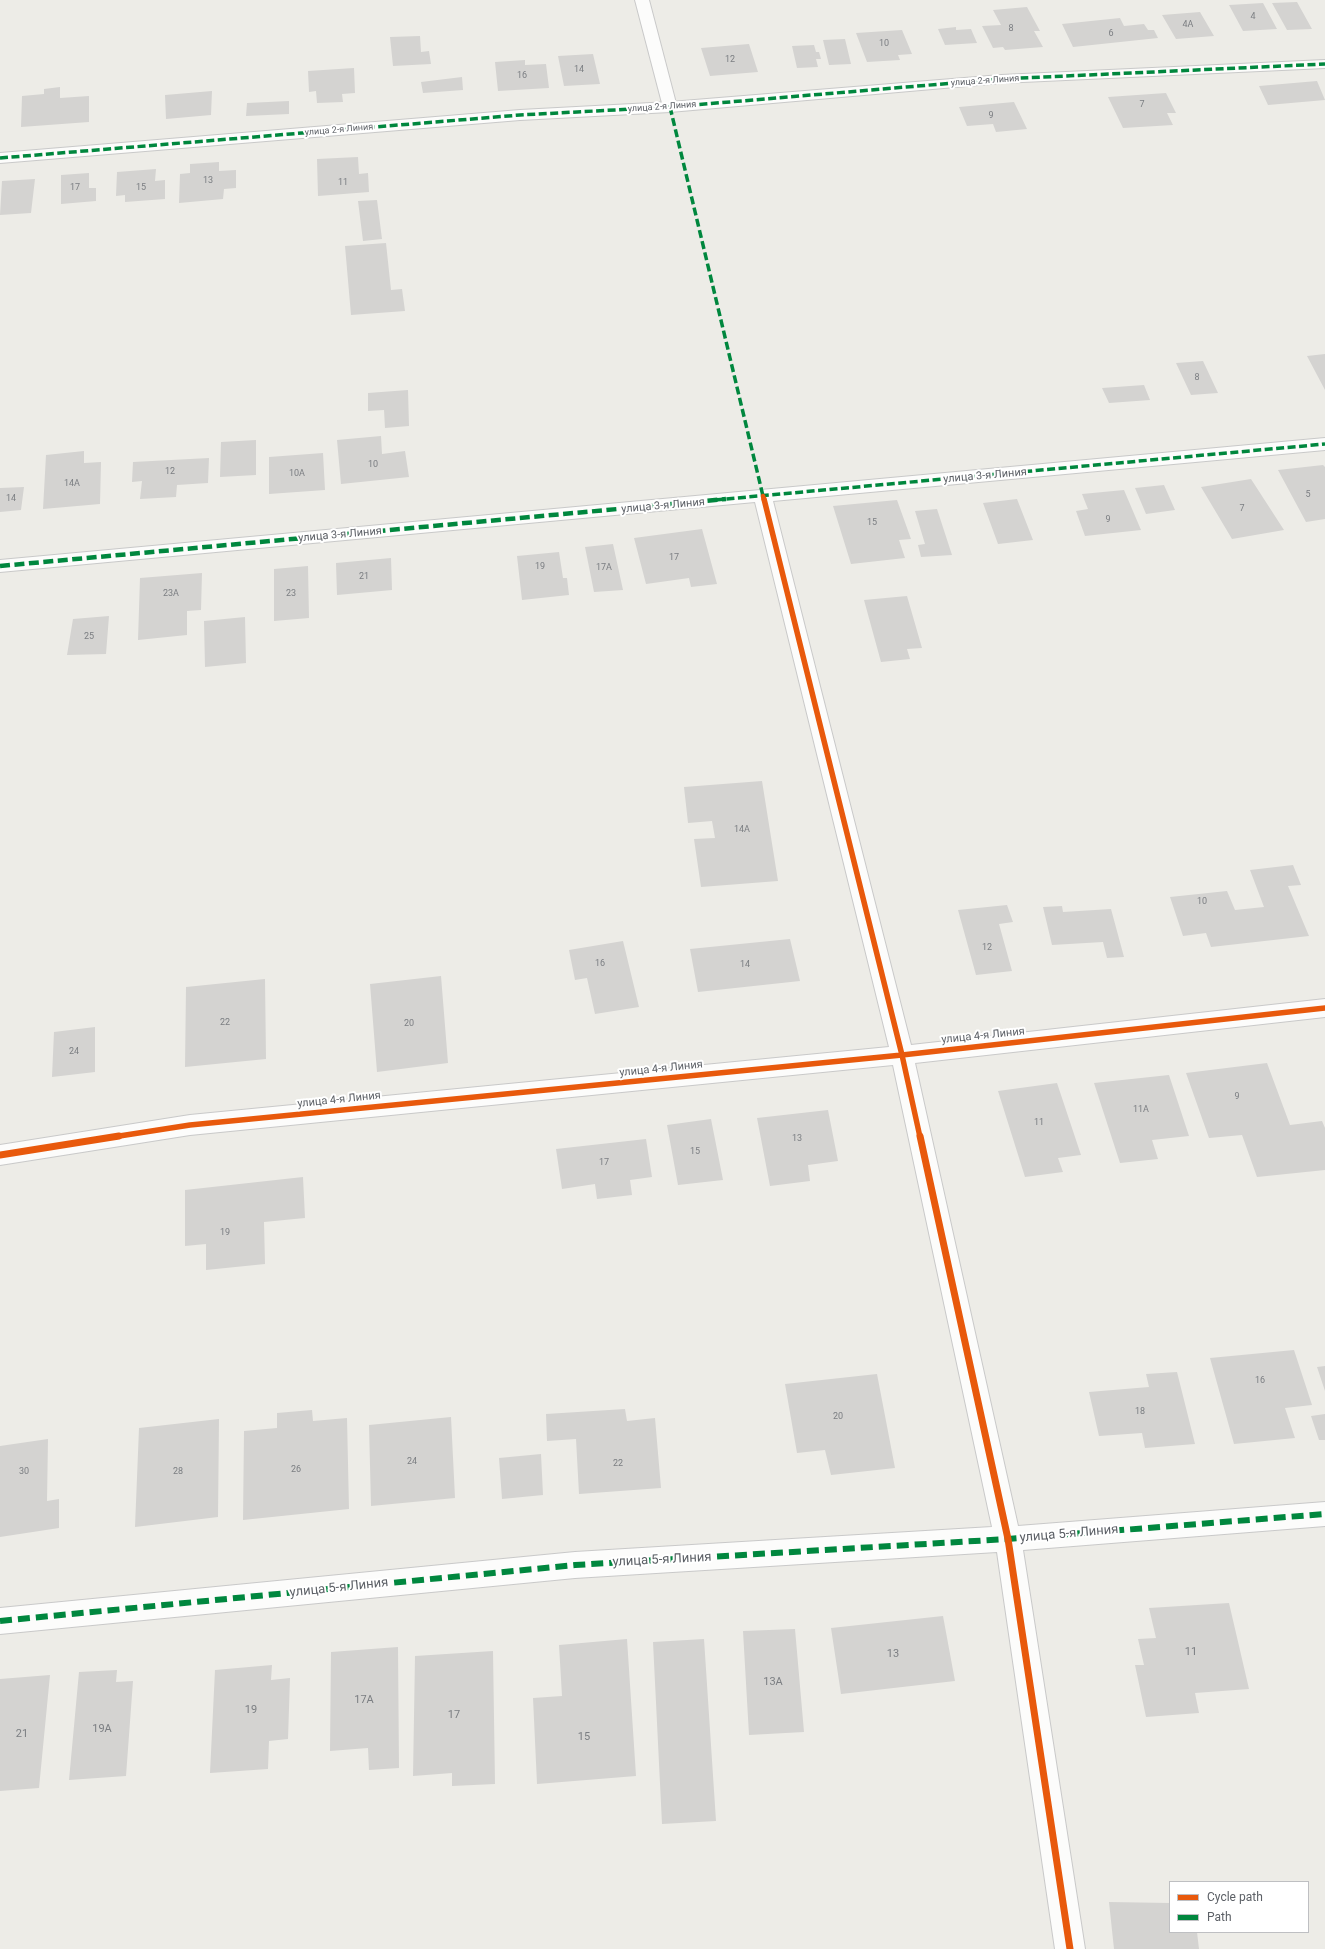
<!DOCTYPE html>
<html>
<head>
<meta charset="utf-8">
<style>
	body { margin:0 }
	#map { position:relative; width:1325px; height:1949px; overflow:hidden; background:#edece7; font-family:Roboto,sans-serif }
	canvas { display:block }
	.legend { position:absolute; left:1169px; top:1881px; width:140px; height:52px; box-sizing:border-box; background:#fff; border:1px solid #bebfc2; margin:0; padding:5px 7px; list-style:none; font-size:12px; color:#5c6066 }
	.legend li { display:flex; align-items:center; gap:8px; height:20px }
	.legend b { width:20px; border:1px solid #bebfc2 }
</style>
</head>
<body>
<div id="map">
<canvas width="1325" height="1949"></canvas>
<ul class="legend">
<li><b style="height:5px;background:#e8590c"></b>Cycle path</li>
<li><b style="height:5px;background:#00873e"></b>Path</li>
</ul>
</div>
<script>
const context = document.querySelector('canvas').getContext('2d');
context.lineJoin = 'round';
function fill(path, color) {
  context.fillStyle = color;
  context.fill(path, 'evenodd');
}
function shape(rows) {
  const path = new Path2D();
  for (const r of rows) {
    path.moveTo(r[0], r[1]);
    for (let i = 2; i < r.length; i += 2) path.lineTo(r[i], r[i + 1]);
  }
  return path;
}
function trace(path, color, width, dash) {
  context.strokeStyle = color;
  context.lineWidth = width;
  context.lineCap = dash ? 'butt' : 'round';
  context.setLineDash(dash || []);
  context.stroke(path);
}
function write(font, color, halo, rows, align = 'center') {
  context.font = font + ' Roboto,sans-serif';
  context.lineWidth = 4;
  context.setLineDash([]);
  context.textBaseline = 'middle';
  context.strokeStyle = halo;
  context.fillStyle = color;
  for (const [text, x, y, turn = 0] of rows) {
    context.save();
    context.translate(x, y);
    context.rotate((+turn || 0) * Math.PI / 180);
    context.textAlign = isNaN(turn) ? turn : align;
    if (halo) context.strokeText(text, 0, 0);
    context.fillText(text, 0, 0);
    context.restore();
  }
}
fill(shape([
	[1297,2,1312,29,1287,30,1272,3],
	[1263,3,1277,29,1243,31,1229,5],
	[1027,7,1040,31,1034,31,1043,47,1005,50,1003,47,993,48,982,26,1001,25,993,10],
	[1200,12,1214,36,1176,39,1162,15],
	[1120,18,1124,26,1144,24,1148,30,1154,30,1158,38,1073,47,1062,24],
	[956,27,956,30,971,29,977,43,945,45,938,29],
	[902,30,912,54,898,55,900,60,867,62,856,33],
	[420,36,421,52,429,51,431,64,393,66,390,37],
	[845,39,851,64,829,65,823,40],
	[749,44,758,72,710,76,701,48],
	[814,45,816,52,819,52,821,59,816,59,818,67,797,68,792,46],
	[593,54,600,84,564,86,558,56],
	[525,60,525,65,546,64,549,88,498,91,495,62],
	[354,68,355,93,342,94,343,102,317,103,316,91,309,92,308,71],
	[462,77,463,90,423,93,421,82],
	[1317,81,1325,100,1268,105,1259,86],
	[60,87,60,98,89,96,89,122,21,127,22,96,44,94,44,89],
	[212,91,211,115,166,119,165,95],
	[1166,93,1176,113,1167,113,1173,125,1123,128,1108,97],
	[289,101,289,114,246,116,247,103],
	[1014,102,1027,129,996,132,993,124,967,126,959,107],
	[358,157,359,174,368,173,369,192,318,196,317,159],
	[219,162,219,171,236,170,236,188,224,189,223,199,179,203,180,174,190,173,190,164],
	[156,169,155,181,165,180,165,199,125,202,125,195,116,196,117,172],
	[89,173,89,188,96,188,96,201,61,204,61,175],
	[35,179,31,213,0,215,2,181],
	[377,200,382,239,363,241,358,201],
	[386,243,391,290,402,289,405,311,351,315,345,246],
	[1325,354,1325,390,1307,356],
	[1203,361,1218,393,1191,395,1176,363],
	[1144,385,1150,400,1109,403,1102,388],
	[408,390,409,426,385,428,384,410,368,411,368,393],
	[381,436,382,454,405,451,409,477,341,484,337,440],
	[256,440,256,475,220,477,221,442],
	[84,451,84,463,101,462,100,504,43,509,46,455],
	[323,453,325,490,269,494,269,457],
	[209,458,208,483,177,485,176,497,140,499,142,481,132,482,133,462],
	[1323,465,1325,467,1325,519,1306,522,1278,470],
	[1251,479,1284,530,1232,539,1201,487],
	[1164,485,1175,510,1146,514,1135,488],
	[24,487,21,510,0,512,0,488],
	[1124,490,1141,530,1085,536,1076,511,1088,509,1082,494],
	[1017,499,1033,540,998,544,983,503],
	[897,500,911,539,899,540,905,558,851,564,833,506],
	[937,509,952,555,921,557,918,545,925,544,915,511],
	[702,529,717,584,691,587,689,578,646,584,634,538],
	[613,544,623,590,594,592,585,547],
	[559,552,563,578,567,578,569,595,522,600,517,556],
	[391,558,392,590,337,595,336,563],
	[308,566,309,618,274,621,274,569],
	[202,573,201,610,187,611,187,635,138,640,140,578],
	[907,596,922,648,907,649,910,659,881,662,864,600],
	[109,616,106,654,67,655,73,619],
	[245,617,246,663,205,667,204,621],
	[762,781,778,881,701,887,694,839,715,838,712,821,688,823,684,787],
	[1293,865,1301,885,1288,886,1309,936,1211,947,1206,933,1183,936,1170,897,1227,891,1235,910,1264,907,1250,870],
	[1007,905,1013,922,999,924,1012,971,976,975,958,910],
	[1062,906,1063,912,1111,909,1124,957,1107,958,1103,942,1052,945,1043,907],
	[790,939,800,981,698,992,690,949],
	[623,941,639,1007,595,1014,587,978,575,980,569,950],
	[441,976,448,1063,377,1072,370,984],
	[265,979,266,1059,185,1067,186,987],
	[95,1027,95,1072,52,1077,54,1032],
	[1267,1063,1290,1125,1322,1121,1325,1128,1325,1170,1257,1177,1242,1135,1209,1138,1186,1073],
	[1169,1075,1189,1136,1152,1140,1158,1159,1120,1163,1094,1083],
	[1057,1083,1081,1155,1058,1158,1063,1172,1025,1177,998,1091],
	[828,1110,838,1161,808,1165,810,1181,770,1186,757,1118],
	[711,1119,723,1180,678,1185,667,1125],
	[646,1139,652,1177,630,1180,632,1195,597,1199,595,1184,562,1189,556,1149],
	[303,1177,305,1218,264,1222,265,1264,206,1270,206,1244,185,1246,185,1190],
	[1294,1350,1312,1405,1285,1408,1295,1438,1234,1444,1210,1358],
	[1325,1366,1325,1391,1317,1367],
	[1177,1372,1195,1444,1145,1448,1142,1433,1099,1436,1089,1392,1149,1387,1146,1374],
	[877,1374,895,1468,831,1475,825,1450,797,1453,785,1384],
	[625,1409,627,1421,655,1418,661,1488,579,1494,576,1439,547,1441,546,1414],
	[312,1410,313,1421,347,1418,349,1509,243,1520,244,1431,277,1428,277,1413],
	[1325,1414,1325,1440,1319,1440,1311,1416],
	[451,1417,455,1498,371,1506,369,1425],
	[219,1419,218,1517,135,1527,139,1428],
	[48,1439,47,1501,59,1499,59,1528,0,1537,0,1446],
	[541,1454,543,1495,502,1499,499,1458],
	[1229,1603,1249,1689,1195,1693,1199,1713,1146,1717,1135,1665,1144,1665,1138,1639,1156,1638,1149,1608],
	[943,1616,955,1681,841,1694,831,1628],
	[795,1629,804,1732,749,1735,743,1631],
	[627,1639,636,1776,537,1784,533,1698,562,1696,559,1645],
	[704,1639,716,1821,662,1824,653,1642],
	[398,1647,399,1768,369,1770,368,1748,330,1751,331,1652],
	[493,1651,495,1784,452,1786,452,1773,413,1776,415,1656],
	[272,1665,271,1680,290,1678,288,1739,269,1741,268,1769,210,1773,215,1670],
	[117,1670,116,1682,133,1681,126,1776,69,1780,79,1672],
	[50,1675,39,1788,0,1791,0,1679],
	[1109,1902,1170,1903,1170,1932,1197,1932,1199,1949,1114,1949]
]), '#d4d3d1');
const service = shape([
	[635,0,649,0,677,107,675,110,670,111,665,110,663,107,635,0]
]);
const minor = shape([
	[1325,60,1325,68,1001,83,670,112,520,120,0,163,0,153,520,110,670,102,1001,75,1325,60],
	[1325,438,1325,450,773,501,911,1045,1325,999,1325,1017,915,1063,1018,1526,1325,1502,1325,1526,1023,1550,1085,1949,1055,1949,997,1552,575,1578,0,1634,0,1608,575,1552,992,1527,893,1065,190,1135,0,1165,0,1145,190,1115,889,1047,755,502,0,572,0,560,1325,438]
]);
trace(service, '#c9c9c9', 2);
trace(minor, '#c9c9c9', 2);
fill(service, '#fcfcfb');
fill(minor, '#fcfcfb');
trace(shape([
	[670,107,763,496],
	[0,158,520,115,670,107,1001,79,1325,64],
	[715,500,1325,444]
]), '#00873e', 3.5, [8, 3.5]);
trace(shape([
	[0,566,726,499]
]), '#00873e', 4.5, [10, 4.5]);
trace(shape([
	[0,1621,575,1565,1008,1539,1325,1514]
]), '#00873e', 6, [12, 6]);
trace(shape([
	[763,496,764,500]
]), '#e8590c', 4.5);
trace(shape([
	[764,499,902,1055,920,1137],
	[113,1137,190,1125,902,1055,1325,1008]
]), '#e8590c', 5.5);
trace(shape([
	[920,1136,1008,1539,1070,1949],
	[0,1155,119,1136]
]), '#e8590c', 7);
write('9px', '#7b7e82', null, [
	["4",1253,17],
	["4А",1188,25],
	["8",1011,29],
	["6",1111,34],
	["10",884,44],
	["12",730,60],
	["14",579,70],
	["16",522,76],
	["7",1142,105],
	["9",991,116],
	["13",208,181],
	["11",343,183],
	["17",75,188],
	["15",141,188],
	["8",1197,378],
	["10",373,465],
	["12",170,472],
	["10А",297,474],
	["14А",72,484],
	["5",1308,495],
	["14",11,499],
	["7",1242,509],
	["9",1108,520],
	["15",872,523],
	["17",674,558],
	["19",540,567],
	["17А",604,568],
	["21",364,577],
	["23А",171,594],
	["23",291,594],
	["25",89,637],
	["14А",742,830],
	["10",1202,902],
	["12",987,948],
	["16",600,964],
	["14",745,965],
	["22",225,1023],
	["20",409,1024],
	["24",74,1052],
	["9",1237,1097],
	["11А",1141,1110],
	["11",1039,1123],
	["13",797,1139],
	["15",695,1152],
	["17",604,1163],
	["19",225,1233],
	["16",1260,1381],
	["18",1140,1412],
	["20",838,1417],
	["24",412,1462],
	["22",618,1464],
	["26",296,1470],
	["30",24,1472],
	["28",178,1472]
]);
write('9px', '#5c6066', '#fff', [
	["улица 2-я Линия",985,81,-4],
	["улица 2-я Линия",662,107,-4],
	["улица 2-я Линия",339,130,-5]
]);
write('11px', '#5c6066', '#fff', [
	["улица 3-я Линия",985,476,-5],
	["улица 3-я Линия",663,506,-5],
	["улица 3-я Линия",340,535,-5],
	["улица 4-я Линия",983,1036,-6],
	["улица 4-я Линия",661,1069,-6],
	["улица 4-я Линия",339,1100,-6]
]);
write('11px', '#7b7e82', null, [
	["11",1191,1652],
	["13",893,1654],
	["13A",773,1682],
	["17A",364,1700],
	["19",251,1710],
	["17",454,1715],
	["19A",102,1729],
	["21",22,1734],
	["15",584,1737]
]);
write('13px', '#5c6066', '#fff', [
	["улица 5-я Линия",1069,1534,-5],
	["улица 5-я Линия",662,1560,-3],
	["улица 5-я Линия",339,1588,-6]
]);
</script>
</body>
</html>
